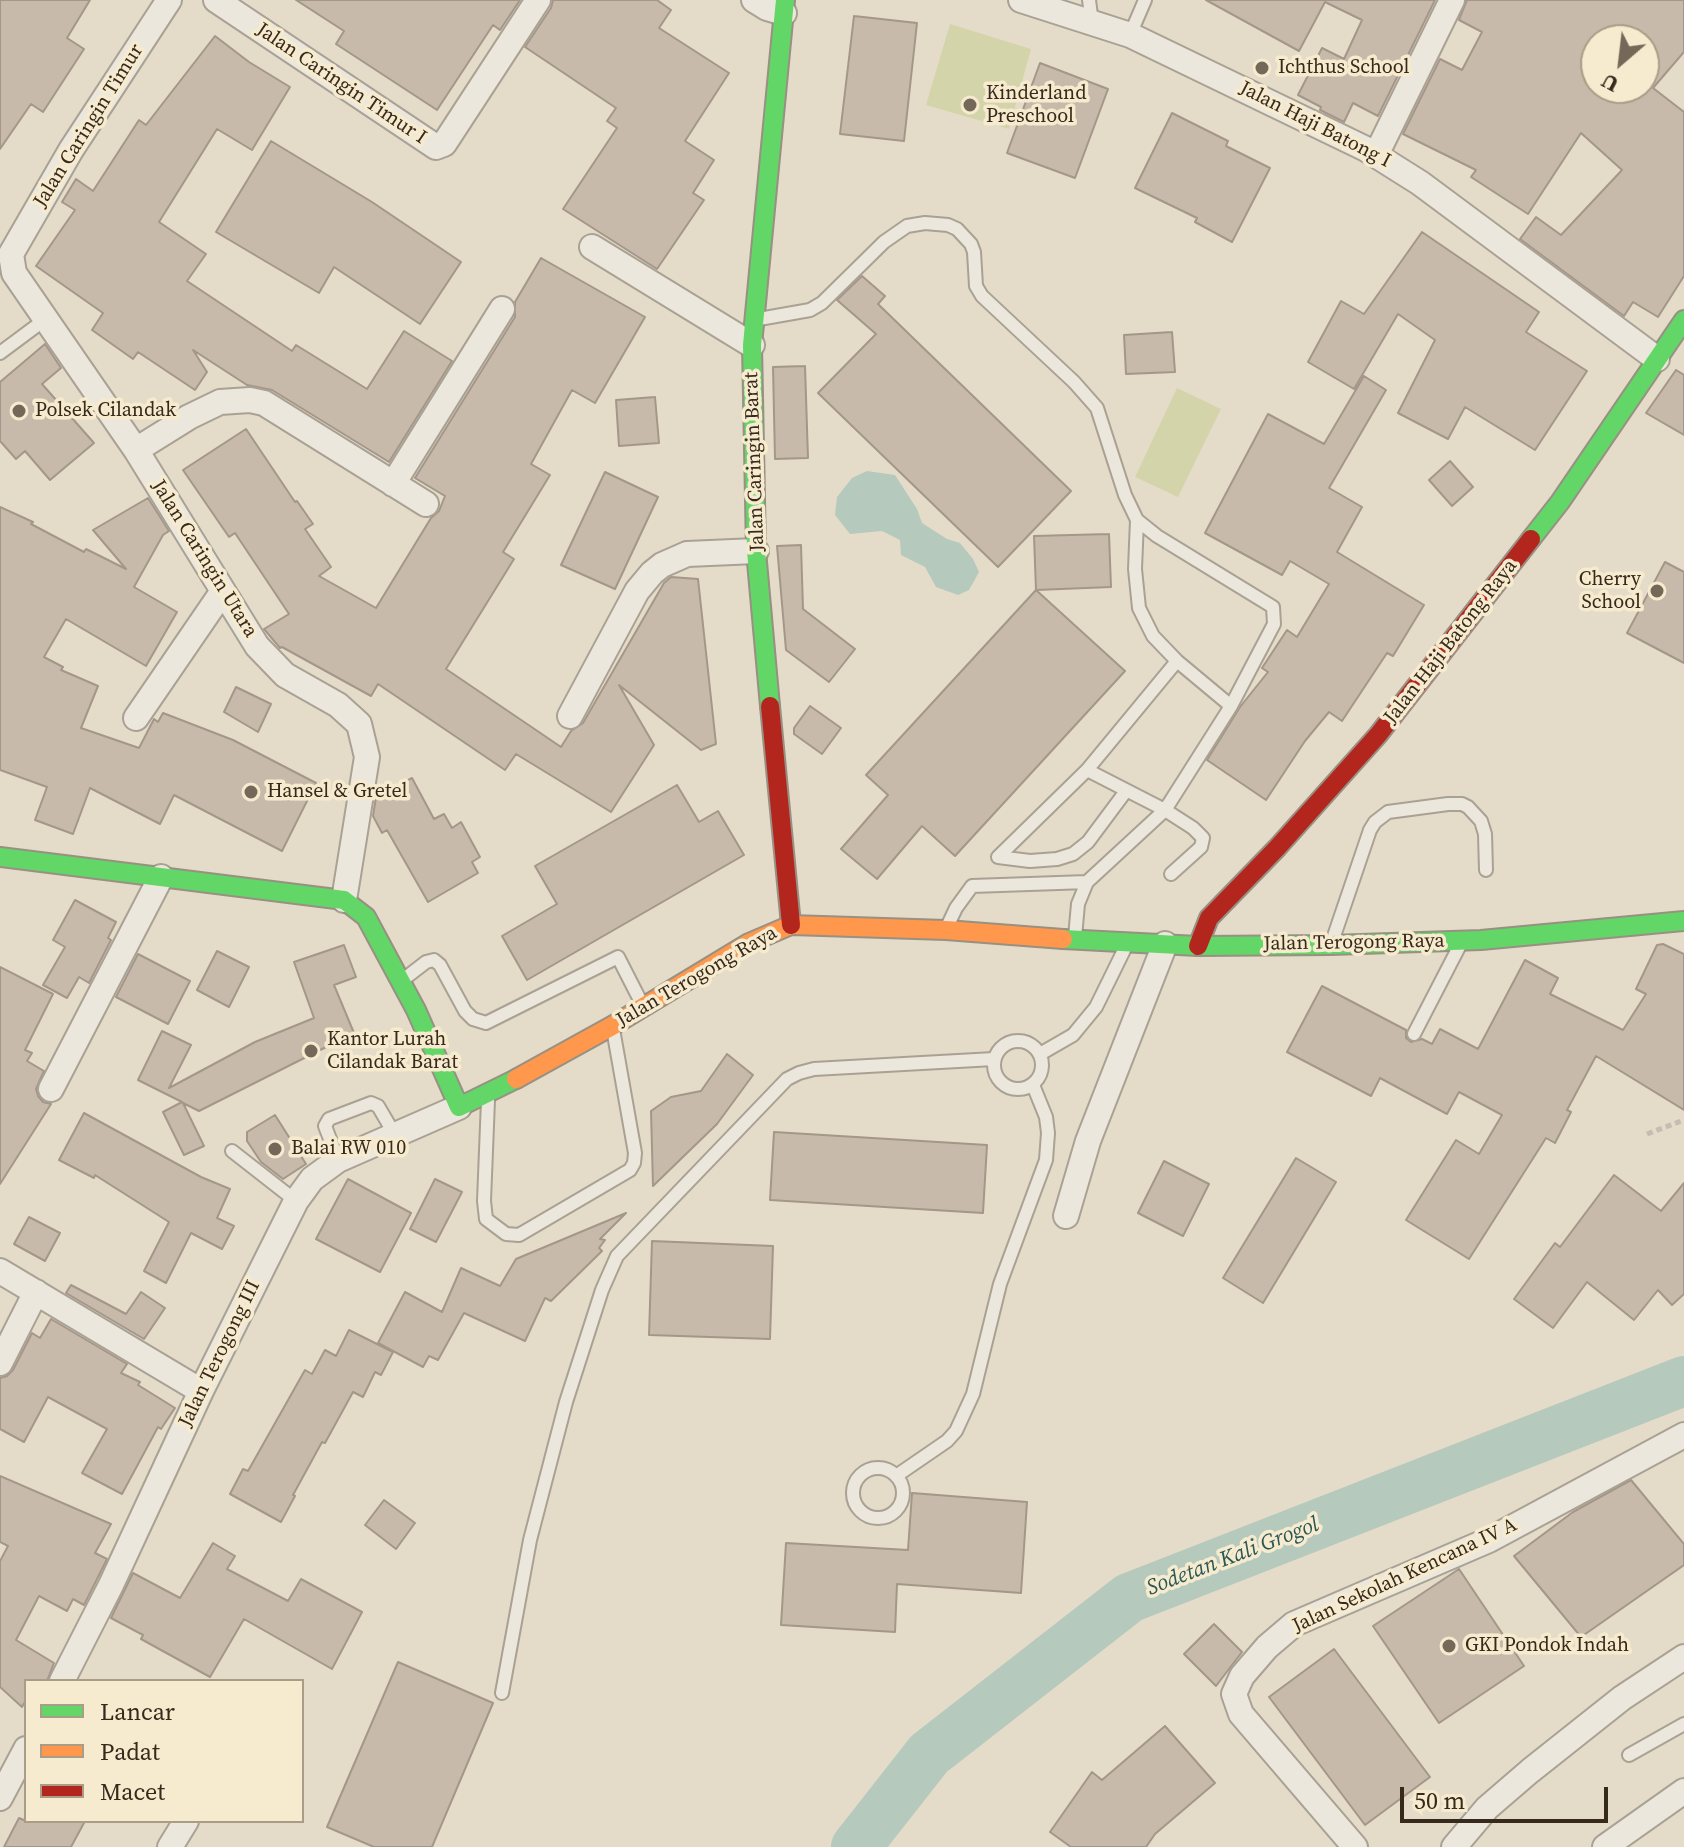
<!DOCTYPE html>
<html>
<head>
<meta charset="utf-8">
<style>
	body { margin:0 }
	#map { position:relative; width:1684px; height:1847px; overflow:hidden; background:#e4dcc9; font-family:"Source Serif 4",serif }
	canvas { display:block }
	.legend { position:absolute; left:24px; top:1679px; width:280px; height:144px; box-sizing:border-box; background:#f6ebce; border:2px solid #aa9d87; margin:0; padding:10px 14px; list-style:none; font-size:24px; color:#37291c }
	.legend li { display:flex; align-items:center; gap:16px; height:40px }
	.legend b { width:40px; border:2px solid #aa9d87 }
	.north { position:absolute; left:1580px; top:24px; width:80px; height:80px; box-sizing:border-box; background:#f6ebce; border:2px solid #aa9d87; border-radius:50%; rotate:208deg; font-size:22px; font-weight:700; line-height:32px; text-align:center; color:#37291c }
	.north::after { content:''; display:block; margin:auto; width:28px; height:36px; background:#746859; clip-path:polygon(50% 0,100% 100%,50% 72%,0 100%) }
	.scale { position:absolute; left:1400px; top:1787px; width:208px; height:36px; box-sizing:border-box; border:4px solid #37291c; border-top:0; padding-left:10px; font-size:24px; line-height:28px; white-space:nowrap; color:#37291c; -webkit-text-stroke:6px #f6ebce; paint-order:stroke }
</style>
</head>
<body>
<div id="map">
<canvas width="1684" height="1847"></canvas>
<ul class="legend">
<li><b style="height:10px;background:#63d668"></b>Lancar</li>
<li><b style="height:10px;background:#ff974d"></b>Padat</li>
<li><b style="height:10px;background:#b3261e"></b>Macet</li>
</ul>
<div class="north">U</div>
<div class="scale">50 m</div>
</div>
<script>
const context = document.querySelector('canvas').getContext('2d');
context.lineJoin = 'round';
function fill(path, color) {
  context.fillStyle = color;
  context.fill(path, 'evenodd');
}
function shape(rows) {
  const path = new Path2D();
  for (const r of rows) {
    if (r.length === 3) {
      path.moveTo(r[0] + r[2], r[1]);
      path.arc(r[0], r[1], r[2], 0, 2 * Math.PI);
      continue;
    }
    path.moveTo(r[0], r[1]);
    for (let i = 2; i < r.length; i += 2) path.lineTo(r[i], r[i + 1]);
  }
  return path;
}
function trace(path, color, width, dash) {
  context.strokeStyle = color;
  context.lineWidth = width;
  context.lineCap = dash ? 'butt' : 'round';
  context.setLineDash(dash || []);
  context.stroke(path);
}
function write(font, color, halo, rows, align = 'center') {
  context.font = font + ' "Source Serif 4",serif';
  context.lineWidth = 7;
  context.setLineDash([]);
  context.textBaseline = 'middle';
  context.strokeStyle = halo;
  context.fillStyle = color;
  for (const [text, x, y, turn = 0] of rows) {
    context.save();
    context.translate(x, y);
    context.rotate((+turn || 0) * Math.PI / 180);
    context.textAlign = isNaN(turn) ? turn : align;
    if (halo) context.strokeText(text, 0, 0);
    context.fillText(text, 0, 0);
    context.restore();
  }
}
fill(shape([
	[950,24,1031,49,1009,129,926,105],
	[1177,388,1221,409,1178,497,1135,477]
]), '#d4d4ab');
fill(shape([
	[867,471,895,475,917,509,922,523,947,539,960,543,973,559,979,572,969,590,958,595,936,587,925,567,901,555,900,540,882,531,850,534,835,515,837,497,852,478]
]), '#b6c9bd');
trace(shape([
	[856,1847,929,1754,1129,1598,1684,1381]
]), '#b6c9bd', 50);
const building = shape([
	[0,0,90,0,67,38,84,49,43,112,31,104,0,149,0,0],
	[296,0,520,0,500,30,493,25,437,110,336,44,344,31,296,0],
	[553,0,657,0,671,10,659,28,729,73,685,141,714,160,693,193,704,200,657,269,563,209,617,128,607,121,616,108,525,47,551,8,553,0],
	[1206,0,1435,0,1378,116,1353,103,1344,122,1320,110,1321,107,1298,95,1322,48,1344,59,1362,20,1325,2,1299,51,1206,0],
	[1467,0,1684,0,1684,52,1653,88,1684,112,1684,276,1658,317,1633,302,1624,316,1520,239,1536,217,1561,235,1622,170,1581,133,1528,214,1471,177,1476,170,1403,134,1440,59,1462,70,1482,32,1459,20,1467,0],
	[1596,40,1644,40,1644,88,1596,88,1596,40],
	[854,16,917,23,904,141,840,134,854,16],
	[215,36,249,62,290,87,252,150,217,129,159,222,206,254,187,281,292,351,296,345,367,389,404,331,452,361,389,462,272,390,247,385,193,350,207,372,195,390,138,352,133,359,92,330,103,313,36,266,75,210,62,202,76,179,93,191,139,120,146,125,215,36],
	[1040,63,1108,89,1075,178,1007,153,1040,63],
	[1172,113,1228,141,1226,146,1270,168,1232,242,1195,222,1197,218,1135,188,1172,113],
	[271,141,372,202,461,262,420,324,334,267,319,293,216,232,271,141],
	[1422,232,1539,312,1526,332,1587,371,1535,450,1465,407,1448,439,1398,413,1435,340,1398,314,1354,389,1308,362,1341,301,1364,314,1422,232],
	[541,258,645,317,595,403,572,390,531,464,550,475,503,552,514,559,446,669,561,747,571,731,583,723,664,583,671,577,698,579,716,744,701,750,619,685,654,745,611,812,516,754,505,770,378,684,371,696,282,647,280,648,264,629,289,614,235,533,229,537,183,470,246,429,295,502,297,501,313,524,305,529,331,567,319,576,376,608,431,518,439,511,445,496,415,478,515,317,515,302,541,258],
	[862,276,885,296,878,304,1071,491,998,567,818,393,876,334,837,300,862,276],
	[1172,332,1175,372,1126,374,1124,335,1172,332],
	[45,344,61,368,42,384,94,443,50,480,25,451,16,459,0,441,0,382,45,344],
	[805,366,808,458,775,459,773,367,805,366],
	[1676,370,1684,375,1684,435,1646,413,1676,370],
	[1364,376,1386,390,1329,488,1362,507,1337,552,1424,605,1393,656,1387,653,1342,721,1329,712,1305,741,1266,800,1207,760,1240,707,1268,672,1262,668,1287,630,1297,637,1329,584,1290,561,1282,575,1205,533,1268,414,1324,444,1364,376],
	[655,397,659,443,619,446,616,400,655,397],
	[1450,461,1473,487,1452,506,1429,480,1450,461],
	[605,472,658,497,615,589,561,565,605,472],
	[148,498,169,531,163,535,134,587,177,612,146,666,66,619,44,657,63,667,61,670,98,686,81,728,139,748,154,719,158,722,163,713,233,740,316,783,282,851,174,795,160,824,90,788,73,834,35,820,47,787,0,770,0,507,33,522,31,524,84,552,86,549,126,569,93,530,148,498],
	[1109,534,1111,587,1036,590,1034,536,1109,534],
	[801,545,803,609,855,649,829,682,786,650,777,546,801,545],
	[1665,562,1684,572,1684,663,1627,633,1665,562],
	[1036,590,1125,671,955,856,922,826,877,879,841,849,888,795,866,775,1036,590],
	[236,687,271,704,258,732,224,712,236,687],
	[810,706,841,728,822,754,794,734,794,728,810,706],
	[412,778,434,819,444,814,452,828,461,822,480,857,472,862,478,873,428,902,387,830,382,833,373,816,376,797,412,778],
	[677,785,699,822,718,811,744,855,527,980,502,936,557,904,535,866,677,785],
	[75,900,116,922,108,938,111,940,89,983,79,977,67,998,43,985,65,947,53,940,75,900],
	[1663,944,1684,954,1684,1110,1596,1056,1567,1110,1571,1112,1555,1143,1546,1138,1469,1259,1406,1220,1456,1140,1479,1154,1502,1115,1459,1092,1447,1114,1380,1078,1371,1096,1287,1052,1322,986,1406,1030,1406,1038,1411,1042,1422,1039,1432,1044,1440,1029,1478,1049,1525,960,1558,978,1550,994,1623,1030,1646,994,1636,989,1657,945,1663,944],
	[344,945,356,977,334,985,354,1033,199,1111,183,1103,204,1146,184,1155,163,1112,182,1102,138,1080,162,1031,191,1045,169,1088,255,1042,314,1018,294,962,344,945],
	[217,951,249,967,229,1007,197,990,217,951],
	[138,954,190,981,168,1024,116,997,138,954],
	[0,967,53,994,25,1050,32,1053,27,1061,44,1071,36,1089,38,1096,43,1102,51,1104,0,1184,0,967],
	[727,1054,753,1075,717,1124,653,1186,651,1111,671,1097,701,1091,727,1054],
	[84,1113,201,1177,230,1189,217,1218,234,1226,222,1249,191,1233,166,1283,144,1271,169,1222,95,1175,94,1178,59,1160,84,1113],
	[275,1115,306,1164,283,1179,261,1162,247,1141,247,1132,275,1115],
	[774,1132,987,1145,983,1213,770,1200,774,1132],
	[1296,1158,1336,1182,1263,1303,1223,1278,1296,1158],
	[1164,1161,1209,1184,1183,1236,1138,1213,1164,1161],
	[1614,1175,1661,1211,1684,1183,1684,1294,1672,1305,1658,1290,1634,1320,1587,1282,1553,1328,1514,1299,1555,1243,1560,1247,1614,1175],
	[348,1179,411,1213,380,1272,316,1239,348,1179],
	[435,1179,462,1192,436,1242,410,1229,435,1179],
	[626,1213,600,1239,605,1240,599,1248,602,1251,551,1301,545,1298,525,1341,464,1313,438,1360,429,1356,423,1367,378,1343,405,1292,442,1312,461,1268,500,1286,516,1259,626,1213],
	[29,1217,60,1233,45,1261,14,1244,29,1217],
	[652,1241,773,1246,770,1339,649,1335,652,1241],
	[71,1285,126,1314,141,1292,165,1308,144,1339,66,1293,71,1285],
	[51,1319,127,1364,121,1373,140,1382,138,1385,175,1408,161,1429,158,1427,122,1494,82,1473,107,1429,48,1397,24,1442,0,1429,0,1378,7,1376,13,1370,32,1333,40,1338,51,1319],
	[349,1330,393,1352,381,1375,375,1372,363,1397,353,1392,325,1443,322,1442,293,1495,295,1496,281,1522,230,1494,243,1469,248,1471,305,1370,312,1374,325,1350,336,1356,349,1330],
	[0,1476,111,1524,95,1553,107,1559,84,1605,73,1599,67,1611,39,1596,16,1640,54,1663,47,1681,26,1681,26,1700,22,1707,0,1687,0,1561,8,1546,0,1542,0,1476],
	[1631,1480,1684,1544,1684,1565,1581,1637,1514,1556,1573,1512,1631,1480],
	[912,1493,1027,1502,1021,1593,897,1584,895,1632,781,1625,786,1543,908,1550,912,1493],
	[384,1500,415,1523,396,1549,365,1525,384,1500],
	[213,1543,235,1556,227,1569,288,1601,301,1579,362,1612,332,1669,244,1619,210,1677,141,1639,143,1635,111,1618,133,1573,180,1598,213,1543],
	[1459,1569,1524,1666,1439,1723,1373,1626,1459,1569],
	[1214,1624,1242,1652,1216,1686,1184,1654,1214,1624],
	[1334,1649,1430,1777,1365,1825,1269,1697,1334,1649],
	[398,1662,493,1703,432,1847,374,1847,327,1827,398,1662],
	[1165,1726,1215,1783,1155,1834,1146,1847,1071,1847,1050,1832,1092,1772,1102,1780,1165,1726],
	[19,1818,26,1821,85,1821,71,1847,4,1847,19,1818]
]);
fill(building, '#c8baaa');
trace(building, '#a49789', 2);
const lane = shape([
	[1089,0,1092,23],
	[1130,35,1145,0],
	[759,319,810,310,822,303,884,242,907,226,925,223,948,225,957,229,971,244,974,252,976,286,982,296,1074,382,1097,408,1125,495,1137,520,1157,536,1273,607,1274,624,1231,706,1165,810,1087,882,1078,904,1075,937],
	[0,353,47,318],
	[1137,520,1135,569,1139,608,1153,636,1177,661,1231,706],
	[1087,770,1165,810,1193,828,1203,838,1201,847,1171,874],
	[998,857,1087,770,1177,661],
	[998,857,1030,861,1057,859,1073,854,1088,842,1126,791],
	[947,927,956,908,972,886,1087,882],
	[1332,942,1370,830,1375,822,1388,812,1448,804,1462,804,1468,807,1481,821,1485,834,1486,870],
	[404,979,426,962,434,960,440,965,465,1011,473,1019,486,1023,618,957,642,1004],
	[1414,1034,1460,945],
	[1018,1065,24],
	[1040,1054,1073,1035,1096,1007,1126,946],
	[488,1100,484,1201,486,1219,506,1234,519,1235,630,1170,634,1163,635,1153,613,1029],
	[232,1151,296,1201],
	[338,1160,325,1126,329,1119,371,1103,378,1106,395,1135],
	[878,1493,25],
	[896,1476,947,1441,956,1431,973,1394,1000,1284,1046,1160,1048,1133,1046,1117,1033,1085],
	[502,1693,530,1540,566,1402,602,1290,617,1256,787,1079,799,1073,814,1069,994,1059],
	[1629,1755,1684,1724]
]);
const street = shape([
	[216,0,436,147,444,144,538,0],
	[754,0,767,8,784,13],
	[1021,0,1130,35,1366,149,1420,183,1657,359],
	[1376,155,1452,0],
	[592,247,752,345],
	[11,254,14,273,136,450,257,646,285,675,338,705,359,724,367,757,344,900],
	[11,254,71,150,169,0],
	[136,450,189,417,220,402,250,400,264,403,426,504],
	[393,484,502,309],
	[570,716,637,591,652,573,662,565,687,554,756,551],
	[136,718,223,591],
	[51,1089,161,877],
	[1066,1216,1088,1141,1165,944],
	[0,1271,201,1391],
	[0,1363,36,1292],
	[62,1681,111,1585,201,1391,296,1201,312,1179,338,1160,459,1107],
	[0,1798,26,1749],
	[170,1847,186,1821],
	[1355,1847,1241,1714,1234,1694,1242,1676,1267,1647,1294,1624,1489,1540,1684,1435],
	[1454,1847,1487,1808,1530,1771,1622,1698,1684,1657],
	[1605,1847,1684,1791]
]);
const fast = shape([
	[1531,539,1560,502,1684,320],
	[770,706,756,551,752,345,785,0],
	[0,857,344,900,366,917,416,1010,459,1107,516,1079],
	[1063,939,1198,946,1331,945,1481,940,1684,921]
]);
const slow = shape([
	[516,1079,612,1026,749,943,791,925,946,930,1063,939]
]);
const jam = shape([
	[770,706,791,925],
	[1198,946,1209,918,1277,848,1378,735,1531,539]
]);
trace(lane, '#a9a193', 16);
trace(street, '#a9a193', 28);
trace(fast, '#989083', 22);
trace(slow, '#989083', 22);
trace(jam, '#989083', 22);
trace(shape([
	[1647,1134,1684,1120]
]), '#c4bdb2', 5, [6, 4]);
trace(lane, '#ece7dc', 12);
trace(street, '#ece7dc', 24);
trace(fast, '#63d668', 18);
trace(slow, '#ff974d', 18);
trace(jam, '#b3261e', 18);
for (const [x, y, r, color] of [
	[1262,68,8,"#746859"],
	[970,105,8,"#746859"],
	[19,411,8,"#746859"],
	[1657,591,8,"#746859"],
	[251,792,8,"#746859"],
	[311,1051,8,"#746859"],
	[275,1149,8,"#746859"],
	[1449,1646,8,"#746859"]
]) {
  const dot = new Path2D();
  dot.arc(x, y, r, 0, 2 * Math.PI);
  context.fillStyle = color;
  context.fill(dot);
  trace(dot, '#f6ebce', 3);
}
write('20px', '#37291c', '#f6ebce', [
	["Ichthus School",1278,68],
	["Kinderland",986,94],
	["Preschool",986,117],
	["Polsek Cilandak",35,411],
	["Cherry",1641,580,"right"],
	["School",1641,603,"right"],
	["Hansel & Gretel",267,792],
	["Kantor Lurah",327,1040],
	["Cilandak Barat",327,1063],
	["Balai RW 010",291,1149],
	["GKI Pondok Indah",1465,1646]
], 'left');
write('20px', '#37291c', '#f6ebce', [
	["Jalan Caringin Timur I",341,84,34],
	["Jalan Haji Batong I",1315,125,27],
	["Jalan Caringin Timur",89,126,-58],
	["Jalan Caringin Barat",755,462,-92],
	["Jalan Caringin Utara",204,559,58],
	["Jalan Haji Batong Raya",1451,642,-52],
	["Jalan Terogong Raya",1354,943,-1],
	["Jalan Terogong Raya",697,977,-30],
	["Jalan Terogong III",220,1354,-64],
	["Jalan Sekolah Kencana IV A",1405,1576,-25]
]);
write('italic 22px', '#2a5755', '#f6ebce', [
	["Sodetan Kali Grogol",1233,1557,-21]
]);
</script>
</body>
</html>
